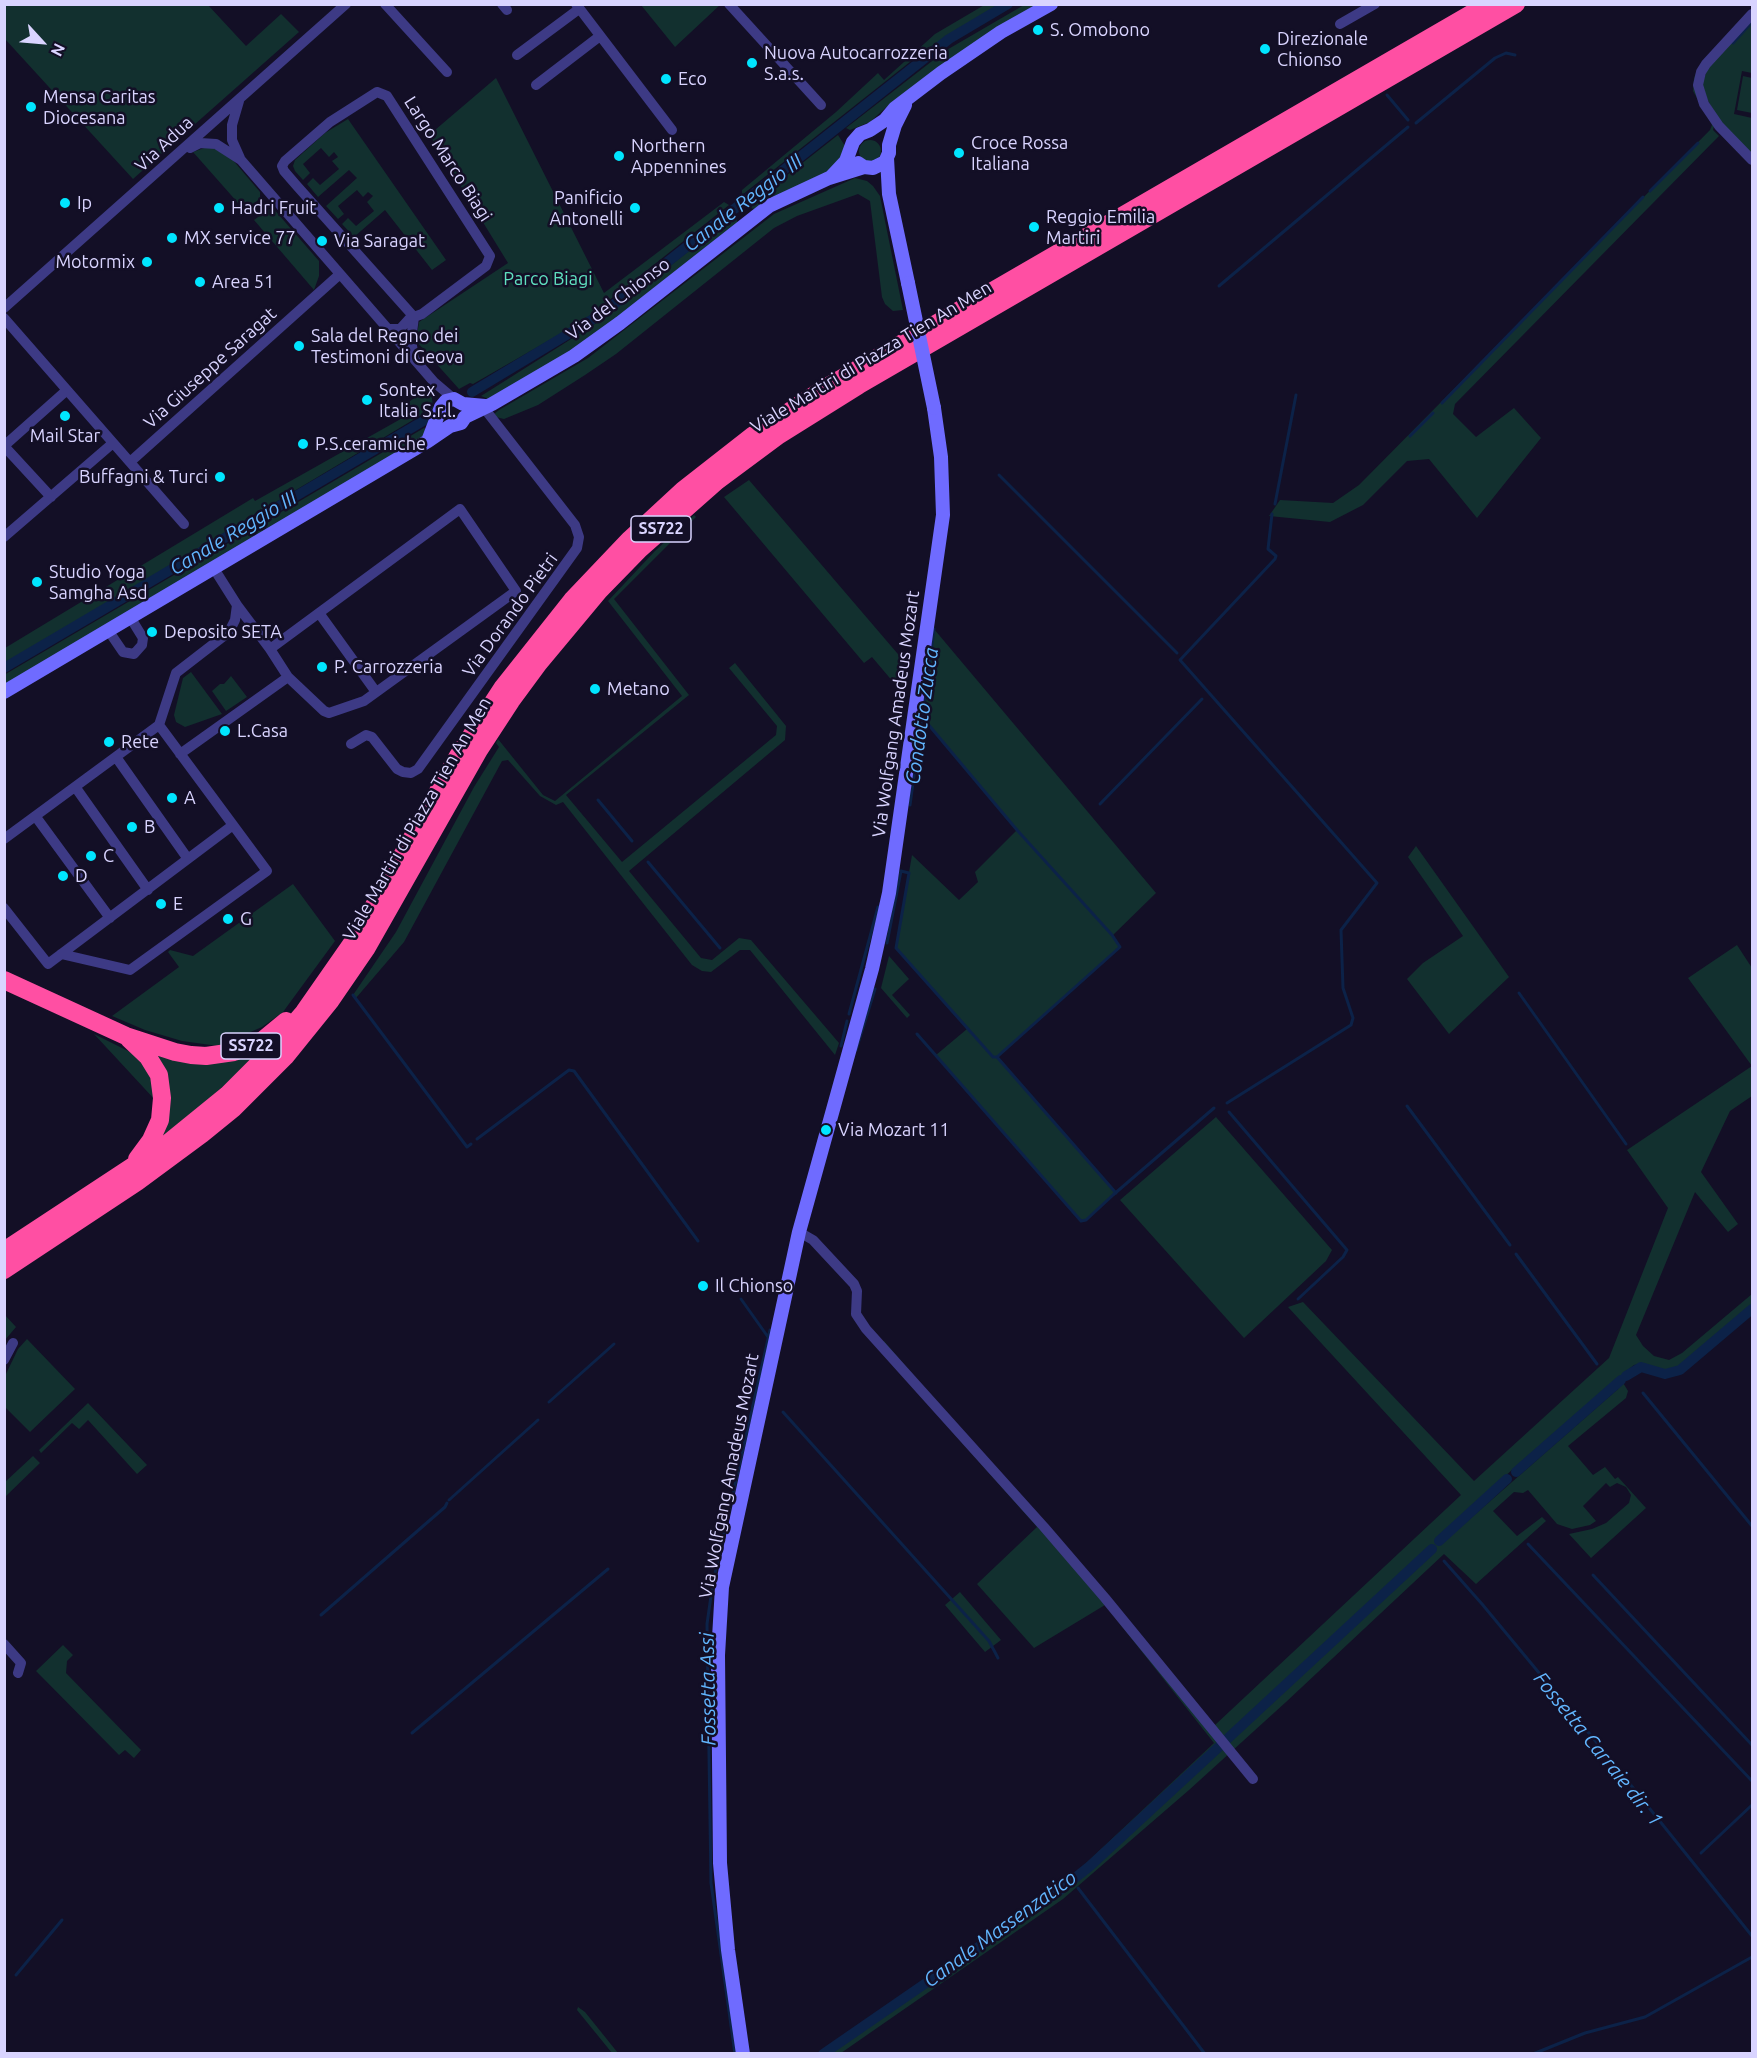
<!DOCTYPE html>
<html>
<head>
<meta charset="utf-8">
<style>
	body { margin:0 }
	#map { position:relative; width:1757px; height:2058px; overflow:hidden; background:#130f26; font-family:Ubuntu,sans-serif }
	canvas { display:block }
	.frame { position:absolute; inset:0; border:6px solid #d9d4ff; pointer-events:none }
	.north { position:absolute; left:12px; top:12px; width:60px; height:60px; -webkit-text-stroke:4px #130f26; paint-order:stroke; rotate:116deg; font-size:16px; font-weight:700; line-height:24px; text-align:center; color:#d9d4ff }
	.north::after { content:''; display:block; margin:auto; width:21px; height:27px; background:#d9d4ff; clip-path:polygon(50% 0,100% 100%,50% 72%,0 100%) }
</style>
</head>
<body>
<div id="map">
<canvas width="1757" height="2058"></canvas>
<div class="frame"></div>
<div class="north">N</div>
</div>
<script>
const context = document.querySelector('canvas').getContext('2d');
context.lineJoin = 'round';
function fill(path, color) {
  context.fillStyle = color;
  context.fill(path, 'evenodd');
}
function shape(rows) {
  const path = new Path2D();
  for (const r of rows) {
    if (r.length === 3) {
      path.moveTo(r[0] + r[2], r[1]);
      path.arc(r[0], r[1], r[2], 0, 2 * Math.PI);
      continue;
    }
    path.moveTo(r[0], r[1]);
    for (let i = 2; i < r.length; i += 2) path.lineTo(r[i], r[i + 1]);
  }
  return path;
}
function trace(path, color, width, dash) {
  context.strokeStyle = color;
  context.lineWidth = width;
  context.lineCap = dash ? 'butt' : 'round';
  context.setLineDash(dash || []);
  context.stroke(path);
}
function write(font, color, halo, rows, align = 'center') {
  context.font = font + ' Ubuntu,sans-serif';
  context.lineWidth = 5;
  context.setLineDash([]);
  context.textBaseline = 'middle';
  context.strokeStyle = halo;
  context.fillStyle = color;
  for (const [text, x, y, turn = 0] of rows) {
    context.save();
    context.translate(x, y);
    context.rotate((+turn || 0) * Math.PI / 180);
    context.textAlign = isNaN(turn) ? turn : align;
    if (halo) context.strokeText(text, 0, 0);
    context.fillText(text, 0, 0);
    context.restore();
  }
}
fill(shape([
	[5,4,208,5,246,46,281,14,299,32,133,179,5,39],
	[721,4,675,47,641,5,641,4],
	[986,4,999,5,925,50,742,195,742,190,836,112,878,73,884,80,935,34],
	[1024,5,1040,5,893,101,870,122,850,130,846,128,945,51],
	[1752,21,1752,73,1742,71,1734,114,1752,118,1752,156,1722,124,1708,101,1702,84,1709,65],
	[1698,68,1697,74,1714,126,1713,130,1719,136,1455,404,1453,414,1476,437,1514,408,1541,438,1477,518,1429,459,1407,461,1363,505,1330,522,1269,516,1280,500,1333,503,1359,485,1710,130,1712,125,1693,91,1694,78],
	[1743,76,1752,78,1752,113,1737,110],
	[496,78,604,293,724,202,729,205,583,321,473,384,470,383,459,389,416,341,419,322,508,263,427,131,435,130],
	[348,119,446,260,432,270,385,210,354,237,342,224,348,218,356,226,374,211,367,202,373,196,368,192,363,197,357,190,338,206,344,214,338,219,326,206,357,178,349,170,318,197,307,184,313,178,320,185,339,169,332,161,338,157,334,152,329,157,321,148,303,164,310,173,303,180,295,171,293,166,295,160,325,133],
	[838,135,845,146,838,166,756,210,751,208,749,205],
	[870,151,11],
	[204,148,214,148,232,159,260,192,260,198,246,212,193,152],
	[855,178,867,181,873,186,880,196,903,310,893,311,885,304,882,297,870,201,858,194,797,216,774,228,616,354,585,375,538,405,504,419,496,417,494,414,499,410,588,358,774,214],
	[272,207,319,261,319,276,314,290,254,220],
	[735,215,738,224,579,348,491,400,481,396,598,322],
	[423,392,431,394,432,398,433,407,430,414,423,414,5,664,5,648,253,498,255,501,406,416,410,401],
	[424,428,427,429,424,438,5,687,4,675],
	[749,480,909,667,905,696,872,657,864,663,724,497],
	[694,515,696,517,614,599,689,695,566,795,622,862,776,735,777,726,729,668,735,663,786,726,785,740,629,871,701,958,712,960,739,938,751,940,839,1043,835,1055,750,950,740,950,711,972,702,971,692,965,563,802,556,805,540,796,508,760,502,761,404,942,356,998,353,995,396,932,474,787,499,747,496,743,498,739,543,795,555,801,682,696,608,601,655,551],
	[934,629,1156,893,1113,935,1120,947,997,1057,1116,1193,1086,1220,1081,1221,936,1055,967,1029,896,948,912,855,959,900,978,882,975,872,1017,830,924,720],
	[191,672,222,714,185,727,176,722,174,715,183,678],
	[231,676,247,697,226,711,212,691,220,684,224,684],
	[1416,846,1509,977,1449,1034,1407,979,1423,963,1463,936,1408,857],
	[293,884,335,941,283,1012,262,1027,218,1046,182,1041,145,1030,112,1016,179,967,168,952,170,950,193,956],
	[1737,945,1752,968,1752,1096,1730,1111,1701,1172,1738,1224,1728,1232,1695,1192,1636,1335,1643,1346,1654,1356,1669,1360,1682,1353,1752,1294,1752,1305,1677,1368,1667,1370,1642,1364,1634,1365,1628,1370,1626,1376,1621,1380,1615,1380,1513,1469,1442,1533,1440,1539,1441,1541,1447,1539,1618,1389,1622,1381,1628,1391,1626,1398,1568,1446,1593,1475,1605,1467,1615,1479,1618,1477,1646,1508,1591,1558,1569,1534,1592,1529,1606,1523,1629,1503,1631,1495,1626,1487,1617,1483,1610,1487,1606,1483,1583,1506,1596,1521,1590,1525,1572,1529,1557,1524,1528,1490,1523,1493,1514,1492,1493,1511,1517,1536,1542,1517,1546,1521,1476,1584,1444,1554,1286,1702,1189,1790,1063,1899,841,2053,817,2054,1054,1890,1084,1865,1214,1743,1105,1605,1034,1648,977,1584,1037,1527,877,1347,884,1341,1215,1725,1461,1495,1288,1307,1303,1302,1474,1481,1609,1358,1668,1208,1627,1150,1752,1066,1688,978],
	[889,956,909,979,892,995,910,1015,907,1018,881,988],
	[94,1034,134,1054,145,1065,152,1079,156,1101],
	[260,1048,248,1063,203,1105,154,1145,165,1124,148,1049],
	[1216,1117,1332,1250,1326,1261,1244,1338,1120,1200],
	[5,1315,16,1327,5,1340],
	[27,1339,75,1389,30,1432,4,1406,5,1376,18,1349],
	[88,1403,147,1465,137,1474,88,1420,79,1429,72,1423,41,1453,39,1450],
	[33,1456,40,1463,5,1497,5,1482],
	[960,1592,1001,1640,985,1652,945,1605],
	[63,1645,73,1655,67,1661,66,1673,141,1750,134,1758,125,1750,119,1755,36,1671],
	[578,2007,585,2012,618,2053,612,2053,577,2010]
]), '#12302f');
trace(shape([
	[1733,43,1752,22],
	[1387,95,1408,120],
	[1416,123,1495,58,1506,53,1515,55],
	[1650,191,1698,143],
	[1219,286,1408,127],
	[1442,403,1643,197],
	[1410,436,1433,413],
	[999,475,1177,653],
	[1275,504,1296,395],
	[922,717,1017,830,1112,935,1120,947,997,1057],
	[598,800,632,841],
	[1100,804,1202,699],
	[910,805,934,629],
	[648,862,720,948],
	[887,943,901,871,909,873,896,948,993,1057,997,1057,1116,1193],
	[1519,993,1626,1144],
	[353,995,467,1147,471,1144],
	[849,1014,878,907],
	[917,1034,1081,1221,1086,1220,1112,1196],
	[841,1046,847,1021],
	[856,1050,875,989],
	[1227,1103,1351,1025,1353,1018,1343,988,1341,930,1377,883,1180,660,1275,559,1276,556,1268,549,1272,514],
	[1407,1106,1510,1245],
	[1229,1112,1347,1250,1343,1257,1298,1299],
	[477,1139,569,1070,574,1071,698,1241],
	[1113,1195,1214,1108],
	[1516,1254,1597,1364],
	[741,1299,768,1337],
	[1643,1393,1752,1526],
	[549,1402,614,1344],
	[783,1412,989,1641,998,1658],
	[449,1500,538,1420],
	[1528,1544,1752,1781],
	[1444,1561,1482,1604,1593,1738,1752,1936],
	[1593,1575,1752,1745],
	[321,1615,445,1507,447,1503],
	[412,1733,608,1569],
	[1701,1853,1752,1805],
	[1078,1888,1205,2054],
	[16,1975,62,1920],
	[735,2054,711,1883,707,1624,713,1582,770,1330],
	[1533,2054,1585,2033,1645,2017,1752,1957]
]), '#0c2248', 3);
trace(shape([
	[472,392,603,313,949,39,1008,4],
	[4,668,430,417],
	[1626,1376,1641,1367,1665,1374,1680,1370,1752,1309],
	[1516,1472,1621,1380],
	[1439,1541,1507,1479],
	[1225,1741,1432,1549],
	[823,2054,1055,1894,1090,1866,1221,1745]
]), '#0c2248', 10);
trace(shape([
	[385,4,447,72],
	[502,4,507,10],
	[576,4,672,130],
	[729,4,821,105],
	[1752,14,1706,64,1701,72,1698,85,1704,104,1719,126,1752,160],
	[1340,24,1375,4],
	[517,55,579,9],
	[536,85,600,36],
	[377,92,387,96,490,256,486,266,422,314,414,317,297,186,284,171,282,166,285,161,330,122,377,92],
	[239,101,232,125,232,140,240,158],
	[190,148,200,143,216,144,241,160,434,382,454,399],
	[4,308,346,4],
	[4,318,184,524],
	[388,329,400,329,410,318,414,317],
	[414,357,411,340,414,317],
	[130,462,340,274],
	[51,497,4,446,67,390],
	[4,537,113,443],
	[237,605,270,649],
	[319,613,376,692],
	[108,630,123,652,134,654,142,645,143,638,130,617],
	[351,744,366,735,372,737,397,769,403,772,411,773,418,769,577,548,579,537,575,525,484,408],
	[180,754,288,677,324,711,329,713,364,701,516,591,460,509,270,649,288,677],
	[116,757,188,859],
	[76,788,148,890],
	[36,817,110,918],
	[4,839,159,725,176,673,229,632,235,620,237,605,213,567],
	[4,908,48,964,233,825,159,725],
	[61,954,130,970,267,871,233,825],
	[799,1232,813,1240,854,1284,857,1291,856,1314,866,1329,1044,1527,1105,1598,1253,1779],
	[4,1360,13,1343],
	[4,1644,21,1663,18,1673]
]), '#3d3a85', 10);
trace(shape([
	[887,158,889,194,908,283],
	[858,163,864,167,873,168,885,162,889,153,889,145,895,125,905,105],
	[831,177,846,161,853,142,860,134,870,130,885,120,895,108,941,73,1001,32,1051,4],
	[428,441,441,407,446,401,454,399,463,404,485,406],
	[4,692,428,441,450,426,461,423,465,417,492,404,574,356,620,323,769,206,829,178,864,167],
	[743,2054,728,1950,720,1863,718,1655,722,1587,799,1232,872,969,889,893,943,515,941,457,934,408]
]), '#6f6bff', 14);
trace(shape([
	[4,980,126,1036,175,1052,191,1055,206,1056,234,1052,263,1040,286,1021],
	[129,1039,148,1057,159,1075,162,1098,160,1120,151,1140,137,1159],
	[4,1251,168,1143,227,1095,268,1054,304,1012,357,936,458,756,503,687,572,600,630,539,683,490,752,436,825,388,1488,4],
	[4,1270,137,1182,202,1134,234,1108,285,1057,331,1000,366,949,479,750,511,701,539,663,599,591,640,549,717,481,779,435,859,385,1516,4]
]), '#ff4fa3', 18);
trace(shape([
	[908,283,934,408]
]), '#6f6bff', 14);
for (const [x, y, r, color] of [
	[1038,30,6,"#00e5ff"],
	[1265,49,6,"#00e5ff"],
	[752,63,6,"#00e5ff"],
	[666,79,6,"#00e5ff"],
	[31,107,6,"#00e5ff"],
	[959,153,6,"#00e5ff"],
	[619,156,6,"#00e5ff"],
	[65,203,6,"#00e5ff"],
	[219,208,6,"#00e5ff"],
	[635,208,6,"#00e5ff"],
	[1034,227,6,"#00e5ff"],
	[172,238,6,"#00e5ff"],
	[322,241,6,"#00e5ff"],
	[147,262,6,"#00e5ff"],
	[200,282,6,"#00e5ff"],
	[299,346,6,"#00e5ff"],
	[367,400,6,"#00e5ff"],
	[65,416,6,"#00e5ff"],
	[303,444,6,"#00e5ff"],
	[220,477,6,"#00e5ff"],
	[37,582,6,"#00e5ff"],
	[152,632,6,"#00e5ff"],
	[322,667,6,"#00e5ff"],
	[595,689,6,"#00e5ff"],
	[225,731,6,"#00e5ff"],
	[109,742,6,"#00e5ff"],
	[172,798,6,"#00e5ff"],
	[132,827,6,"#00e5ff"],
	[91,856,6,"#00e5ff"],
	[63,876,6,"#00e5ff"],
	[161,904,6,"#00e5ff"],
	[228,919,6,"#00e5ff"],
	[826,1130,6,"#00e5ff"],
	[703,1286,6,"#00e5ff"]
]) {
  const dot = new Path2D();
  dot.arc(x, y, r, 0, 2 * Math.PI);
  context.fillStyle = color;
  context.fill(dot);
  trace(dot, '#130f26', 2);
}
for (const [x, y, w] of [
	[661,529,60],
	[251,1046,60]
]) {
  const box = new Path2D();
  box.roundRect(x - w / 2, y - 13, w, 26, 4.5);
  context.fillStyle = '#130f26';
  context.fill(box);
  trace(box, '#d9d4ff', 1.5);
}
write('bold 16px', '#d9d4ff', null, [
	["SS722",661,529],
	["SS722",251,1046]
]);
write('18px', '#d9d4ff', '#130f26', [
	["S. Omobono",1050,30],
	["Direzionale",1277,39],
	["Chionso",1277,60],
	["Nuova Autocarrozzeria",764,53],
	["S.a.s.",764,74],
	["Eco",678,79],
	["Mensa Caritas",43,97],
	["Diocesana",43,118],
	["Croce Rossa",971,143],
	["Italiana",971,164],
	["Northern",631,146],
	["Appennines",631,167],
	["Panificio",623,198,"right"],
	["Antonelli",623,219,"right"],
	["Ip",77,203],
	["Hadri Fruit",231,208],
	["Reggio Emilia",1046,217],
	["Martiri",1046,238],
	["MX service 77",184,238],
	["Via Saragat",334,241],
	["Motormix",135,262,"right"],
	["Area 51",212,282],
	["Sala del Regno dei",311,336],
	["Testimoni di Geova",311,357],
	["Sontex",379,390],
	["Italia S.r.l.",379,411],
	["Mail Star",65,436,"center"],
	["P.S.ceramiche",315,444],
	["Buffagni & Turci",208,477,"right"],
	["Studio Yoga",49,572],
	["Samgha Asd",49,593],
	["Deposito SETA",164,632],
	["P. Carrozzeria",334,667],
	["Metano",607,689],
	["L.Casa",237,731],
	["Rete",121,742],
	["A",184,798],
	["B",144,827],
	["C",103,856],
	["D",75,876],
	["E",173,904],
	["G",240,919],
	["Via Mozart 11",838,1130],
	["Il Chionso",715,1286]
], 'left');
write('18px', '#d9d4ff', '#130f26', [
	["Via Adua",164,144,-43],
	["Largo Marco Biagi",448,159,57],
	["Via del Chionso",618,299,-37],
	["Viale Martiri di Piazza Tien An Men",871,357,-31],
	["Via Giuseppe Saragat",210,368,-42],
	["Via Dorando Pietri",510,615,-54],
	["Via Wolfgang Amadeus Mozart",896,714,-82],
	["Viale Martiri di Piazza Tien An Men",417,819,-60],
	["Via Wolfgang Amadeus Mozart",729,1476,-79]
]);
write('18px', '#5fe0c0', '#130f26', [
	["Parco Biagi",548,279]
]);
write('italic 20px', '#62b6ff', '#130f26', [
	["Canale Reggio III",743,203,-38],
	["Canale Reggio III",233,533,-31],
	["Condotto Zucca",922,716,-82],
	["Fossetta Assi",708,1689,-91],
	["Fossetta Carraie dir. 1",1598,1749,51],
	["Canale Massenzatico",1000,1929,-36]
]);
</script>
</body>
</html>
